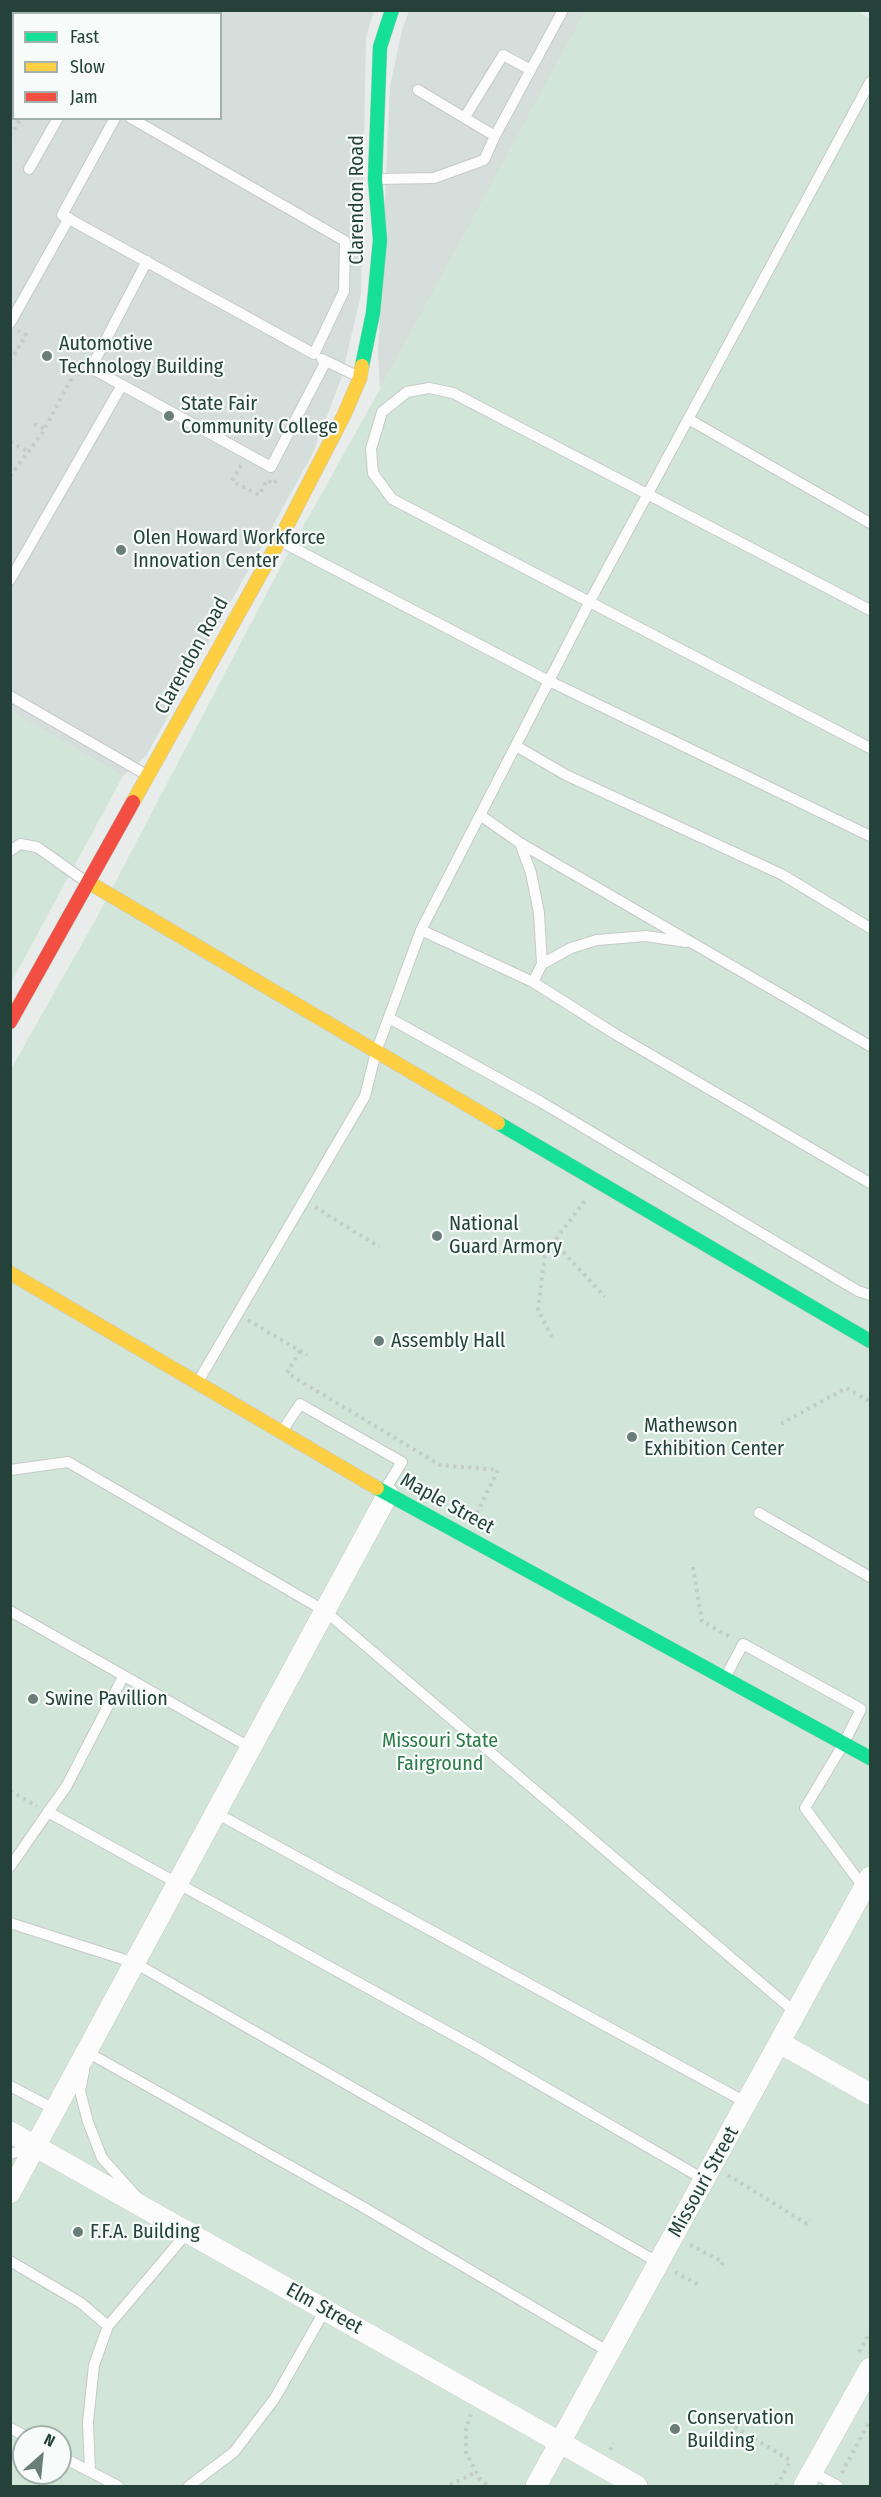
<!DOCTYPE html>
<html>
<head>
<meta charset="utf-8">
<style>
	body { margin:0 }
	#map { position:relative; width:881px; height:2497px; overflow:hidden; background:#e8edeb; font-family:"Fira Sans Condensed",sans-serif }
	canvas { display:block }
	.frame { position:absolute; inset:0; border:12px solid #24423a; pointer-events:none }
	.legend { position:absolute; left:12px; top:12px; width:210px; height:108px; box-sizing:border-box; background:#f7fbf9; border:2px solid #a3b1ad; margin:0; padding:8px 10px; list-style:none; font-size:18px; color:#24423a }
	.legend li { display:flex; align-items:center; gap:12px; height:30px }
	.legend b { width:30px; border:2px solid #a3b1ad }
	.north { position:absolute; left:12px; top:2425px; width:60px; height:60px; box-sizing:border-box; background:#f7fbf9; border:2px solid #a3b1ad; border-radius:50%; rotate:27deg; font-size:16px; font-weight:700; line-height:24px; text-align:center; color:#24423a }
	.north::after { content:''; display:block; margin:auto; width:21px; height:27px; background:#697e78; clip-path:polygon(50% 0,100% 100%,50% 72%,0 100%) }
</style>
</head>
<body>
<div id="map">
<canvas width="881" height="2497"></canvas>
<div class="frame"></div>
<ul class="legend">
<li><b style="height:8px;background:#16e098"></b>Fast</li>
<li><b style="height:8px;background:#ffcf43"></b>Slow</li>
<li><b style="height:8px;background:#f24e42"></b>Jam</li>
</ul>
<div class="north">N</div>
</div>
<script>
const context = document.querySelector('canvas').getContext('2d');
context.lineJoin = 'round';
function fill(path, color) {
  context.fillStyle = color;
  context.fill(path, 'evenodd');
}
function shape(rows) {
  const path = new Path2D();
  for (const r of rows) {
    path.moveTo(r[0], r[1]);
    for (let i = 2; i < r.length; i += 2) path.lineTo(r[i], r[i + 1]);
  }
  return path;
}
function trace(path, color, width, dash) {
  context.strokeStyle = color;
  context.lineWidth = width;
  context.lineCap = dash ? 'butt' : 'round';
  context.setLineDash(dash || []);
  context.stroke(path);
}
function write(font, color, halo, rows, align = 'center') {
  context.font = font + ' "Fira Sans Condensed",sans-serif';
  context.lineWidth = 4.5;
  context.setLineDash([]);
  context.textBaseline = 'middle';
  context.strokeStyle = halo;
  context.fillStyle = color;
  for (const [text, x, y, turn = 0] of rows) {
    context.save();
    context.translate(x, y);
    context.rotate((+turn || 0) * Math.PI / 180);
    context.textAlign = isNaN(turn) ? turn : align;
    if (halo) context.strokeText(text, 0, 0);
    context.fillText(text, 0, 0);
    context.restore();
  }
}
fill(shape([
	[11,11,374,11,366,37,361,295,341,379,313,453,146,756,123,776,11,712],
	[14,14,220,14,220,118,14,118],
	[409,11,588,11,380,389,378,352,390,86,402,30]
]), '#d6dedb');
fill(shape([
	[585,11,857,11,870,19,870,2486,11,2486,11,1069,96,919,280,568,380,389],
	[24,2437,60,2437,60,2473,24,2473],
	[11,712,123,776,11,983]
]), '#d1e6d8');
const lane = shape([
	[174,14,175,10],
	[418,90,495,136],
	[465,117,503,55,531,70],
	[115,118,62,215,314,354,344,291,345,241,131,118],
	[29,169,58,118],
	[378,179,434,178,484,160,495,136,563,10],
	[147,261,91,368,122,385,271,467,326,361],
	[10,323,69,218],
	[322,359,359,377],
	[690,420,870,523],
	[282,542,549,681,870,836],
	[10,580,122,385],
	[870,610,453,393,429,388,407,392,382,412,371,449,373,473,392,499,870,748],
	[10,696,145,774],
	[516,746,566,775,783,875,870,928],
	[480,815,520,843,870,1046],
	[520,843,531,873,539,913,542,964,533,982],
	[10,851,20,844,37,847,85,881],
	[421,930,533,982,615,1034,870,1183],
	[542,964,571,948,597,940,646,936,686,942],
	[389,1018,541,1102,858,1291,870,1295],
	[199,1380,365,1096,376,1052,421,930,590,601,870,82],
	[283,1430,300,1404,402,1462,384,1491],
	[10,1470,68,1462,325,1611,796,2013],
	[759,1513,870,1577],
	[10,1611,251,1748],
	[725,1678,743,1644,861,1709,844,1743,805,1808,864,1888],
	[48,1812,66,1787,123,1677],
	[216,1813,747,2103],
	[10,1867,48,1812,477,2048,705,2180],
	[10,1923,135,1963,659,2263],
	[86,2055,87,2052,363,2207,609,2352],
	[84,2071,80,2091,88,2122,102,2158,137,2197],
	[10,2086,56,2110],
	[10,2154,33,2147],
	[10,2261,81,2303,108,2326],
	[10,2428,27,2437],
	[60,2456,118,2486],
	[90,2471,88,2422,94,2365,108,2326,181,2240,190,2234],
	[812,2472,838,2486],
	[189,2486,234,2452,275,2398,325,2310]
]);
const street = shape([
	[780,2043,870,2094],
	[10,2132,637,2486],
	[10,2193,388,1494],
	[536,2486,870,1877],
	[804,2486,870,2368]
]);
const fast = shape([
	[362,366,373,313,380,240,375,179,380,47,392,10],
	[498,1123,870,1341],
	[377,1488,870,1758]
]);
const slow = shape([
	[133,802,279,541,344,415,360,378,362,366],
	[88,882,498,1123],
	[10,1273,377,1488]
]);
const jam = shape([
	[10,1022,133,802]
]);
trace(lane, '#c5cac8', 12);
trace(street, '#c5cac8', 22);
trace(fast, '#c3cbc8', 15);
trace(slow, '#c3cbc8', 15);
trace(jam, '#c3cbc8', 15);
trace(shape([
	[83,14,84,10],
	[10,136,21,118],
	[10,361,26,335,18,331],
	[34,424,45,429],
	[10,442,27,451],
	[241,465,232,481,259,495,267,480,274,484,277,479],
	[10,476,43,432,75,372,80,375],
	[315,1207,379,1247],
	[553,1241,605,1297],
	[248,1320,307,1355],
	[552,1337,538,1310,545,1254,586,1199],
	[300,1351,287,1373,440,1465,498,1470,475,1517],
	[781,1424,846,1388,870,1401],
	[693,1567,702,1621,732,1638],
	[10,1791,37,1806],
	[728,2175,807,2224,810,2220],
	[690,2245,723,2262,719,2269],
	[675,2272,699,2285],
	[859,2352,870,2332],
	[471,2414,466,2429,466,2452,479,2478,488,2486],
	[735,2427,790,2460,786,2469],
	[610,2450,614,2443],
	[842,2473,870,2420],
	[450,2485,476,2472],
	[776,2486,786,2470]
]), '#c3ccca', 4, [3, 4.5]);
trace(lane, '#fcfcfc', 10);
trace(street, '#fcfcfc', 21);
trace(fast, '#16e098', 14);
trace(slow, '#ffcf43', 14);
trace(jam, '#f24e42', 14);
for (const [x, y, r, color] of [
	[47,356,6,"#697e78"],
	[169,416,6,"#697e78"],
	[121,550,6,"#697e78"],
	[437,1236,6,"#697e78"],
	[379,1341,6,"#697e78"],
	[632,1437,6,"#697e78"],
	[33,1699,6,"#697e78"],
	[78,2232,6,"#697e78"],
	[675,2429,6,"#697e78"]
]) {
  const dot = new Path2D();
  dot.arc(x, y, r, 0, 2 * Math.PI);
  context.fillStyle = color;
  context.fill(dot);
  trace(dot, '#f7fbf9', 2);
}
write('20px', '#24423a', '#f7fbf9', [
	["Clarendon Road",357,200,-90],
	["Clarendon Road",192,656,-61],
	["Maple Street",447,1504,29],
	["Missouri Street",704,2182,-61],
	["Elm Street",324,2309,29]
]);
write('20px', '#24423a', '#f7fbf9', [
	["Automotive",59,344],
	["Technology Building",59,367],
	["State Fair",181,404],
	["Community College",181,427],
	["Olen Howard Workforce",133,538],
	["Innovation Center",133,561],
	["National",449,1224],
	["Guard Armory",449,1247],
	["Assembly Hall",391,1341],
	["Mathewson",644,1426],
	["Exhibition Center",644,1449],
	["Swine Pavillion",45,1699],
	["F.F.A. Building",90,2232],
	["Conservation",687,2418],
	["Building",687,2441]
], 'left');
write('20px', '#2d7a4b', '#f7fbf9', [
	["Missouri State",440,1741],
	["Fairground",440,1764]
]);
</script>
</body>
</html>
